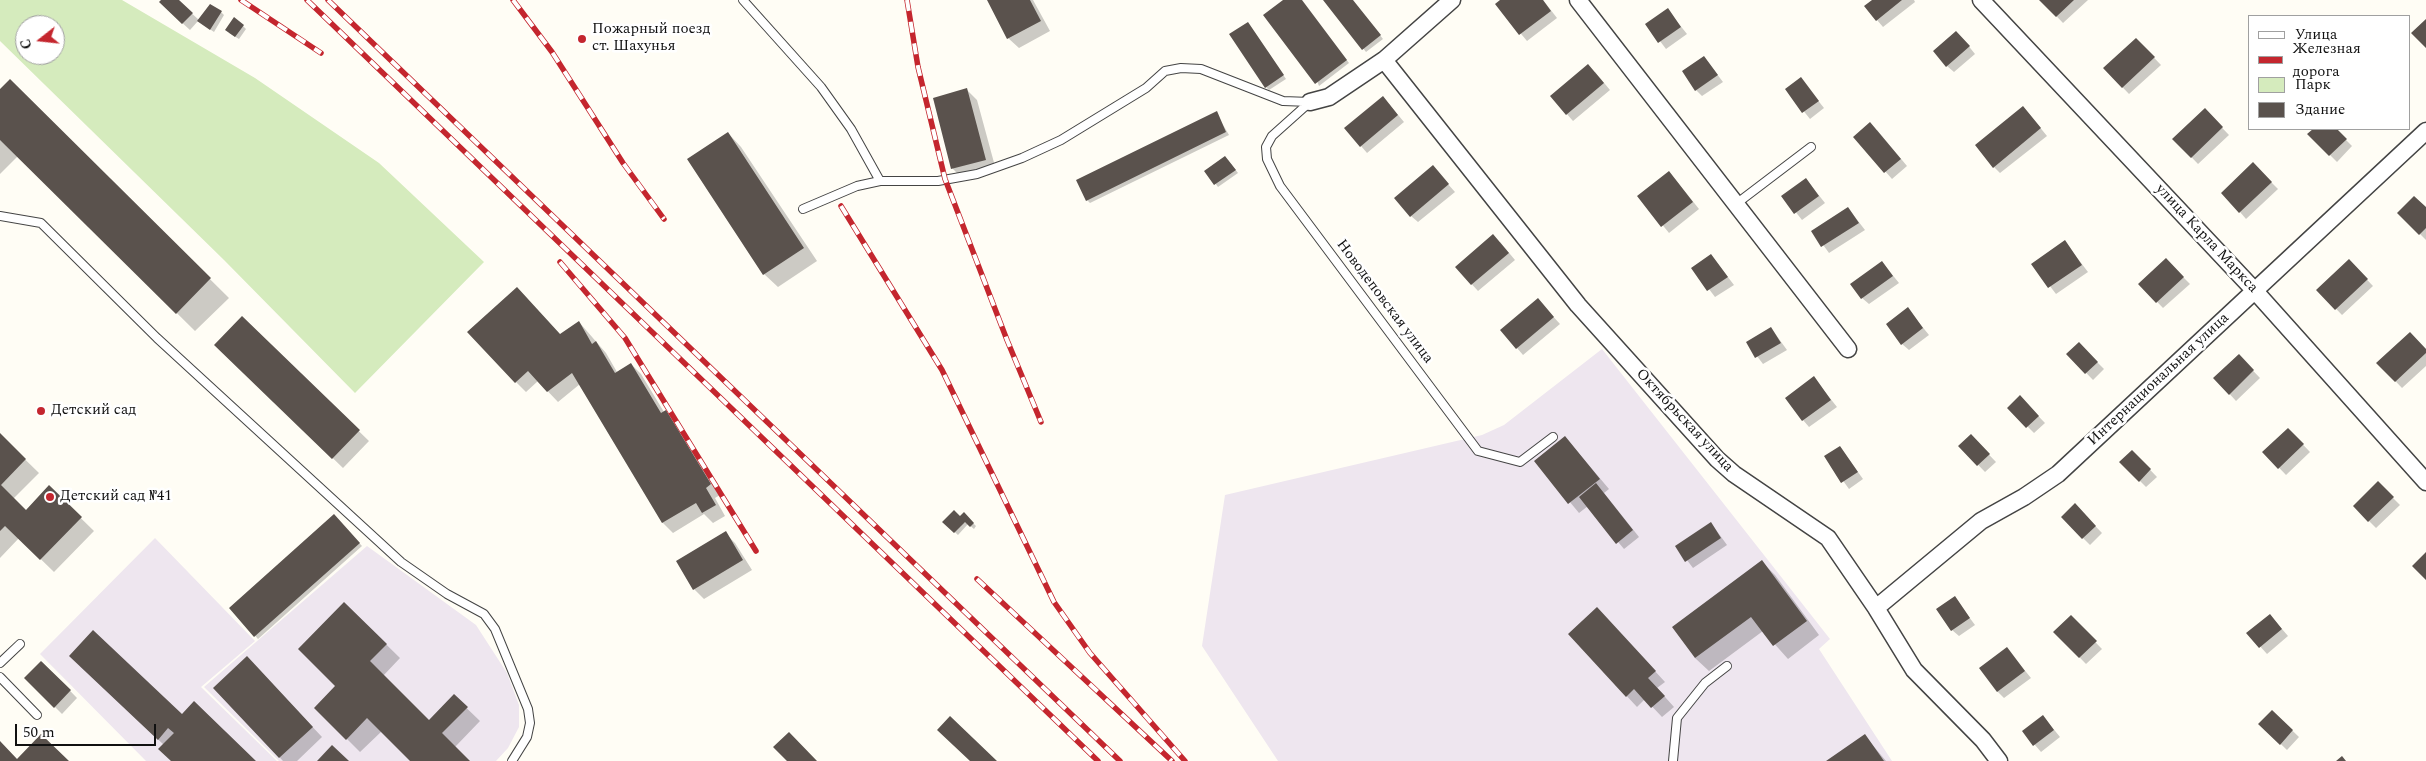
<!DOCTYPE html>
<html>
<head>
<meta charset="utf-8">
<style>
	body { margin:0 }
	#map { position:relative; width:2426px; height:761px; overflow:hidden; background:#fffdf5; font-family:Spectral,serif }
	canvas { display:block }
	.legend { position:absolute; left:2248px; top:15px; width:162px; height:115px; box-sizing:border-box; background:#fff; border:1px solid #a0a0a0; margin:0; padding:6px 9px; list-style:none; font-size:15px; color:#111 }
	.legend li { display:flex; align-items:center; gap:10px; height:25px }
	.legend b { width:25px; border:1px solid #a0a0a0 }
	.north { position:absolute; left:15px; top:15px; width:50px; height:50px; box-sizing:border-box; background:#fff; border:1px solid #a0a0a0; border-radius:50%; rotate:254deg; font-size:14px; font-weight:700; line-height:20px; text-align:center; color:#111 }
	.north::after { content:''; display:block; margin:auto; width:18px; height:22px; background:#c4262e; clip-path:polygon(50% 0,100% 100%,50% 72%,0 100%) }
	.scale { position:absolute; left:15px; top:724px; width:141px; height:22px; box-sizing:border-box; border:2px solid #111; border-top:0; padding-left:6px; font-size:15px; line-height:18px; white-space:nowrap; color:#111; -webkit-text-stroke:4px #fff; paint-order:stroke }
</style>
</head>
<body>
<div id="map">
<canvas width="2426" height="761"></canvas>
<ul class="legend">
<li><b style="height:6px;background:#fff"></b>Улица</li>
<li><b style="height:6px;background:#c4262e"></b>Железная дорога</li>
<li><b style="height:14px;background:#d5ebbd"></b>Парк</li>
<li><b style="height:14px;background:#5a524d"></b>Здание</li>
</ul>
<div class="north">С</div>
<div class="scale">50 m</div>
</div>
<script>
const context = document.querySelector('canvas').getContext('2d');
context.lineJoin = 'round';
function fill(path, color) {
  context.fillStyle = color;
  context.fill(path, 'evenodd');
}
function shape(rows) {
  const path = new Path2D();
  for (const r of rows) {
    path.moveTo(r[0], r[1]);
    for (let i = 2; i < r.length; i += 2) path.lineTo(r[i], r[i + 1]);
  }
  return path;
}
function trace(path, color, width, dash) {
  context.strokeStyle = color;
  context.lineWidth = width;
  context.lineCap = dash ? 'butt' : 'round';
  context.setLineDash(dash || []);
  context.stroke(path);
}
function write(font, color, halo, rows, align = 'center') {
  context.font = font + ' Spectral,serif';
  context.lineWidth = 5;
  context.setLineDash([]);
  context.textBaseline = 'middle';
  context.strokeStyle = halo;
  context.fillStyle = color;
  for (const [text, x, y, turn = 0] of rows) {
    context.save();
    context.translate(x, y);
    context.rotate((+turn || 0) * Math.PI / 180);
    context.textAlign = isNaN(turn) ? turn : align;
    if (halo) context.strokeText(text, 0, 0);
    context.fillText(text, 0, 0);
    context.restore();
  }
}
fill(shape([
	[1602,349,1830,639,1819,649,1892,761,1278,761,1202,646,1225,495,1482,435,1504,425],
	[155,538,255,641,201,687,277,761,146,761,40,654],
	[367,546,476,625,507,673,519,705,519,727,508,748,496,761,279,761,204,687]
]), '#eee6ef');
fill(shape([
	[0,0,122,0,255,78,379,163,484,262,355,393,224,260,0,41],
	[25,25,55,25,55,55,25,55]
]), '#d5ebbd');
fill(shape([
	[162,0,177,0,199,20,221,12,224,15,214,32,198,21,190,30,167,9],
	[988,0,1033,0,1050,31,1019,48,1008,38],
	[1285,0,1301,0,1349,63,1319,86],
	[1324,0,1352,0,1383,39,1366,52],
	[1502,0,1543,0,1557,18,1527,41,1497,5],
	[1874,0,1914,0,1915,2,1883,27,1877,20],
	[2041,0,2088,0,2063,23],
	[1667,9,1687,34,1666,49,1647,24],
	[243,26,246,29,239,39,229,33],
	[1250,26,1286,79,1269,90,1266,87],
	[1963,39,1975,54,1954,72,1947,66],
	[2136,39,2161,65,2129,94,2105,69],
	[1704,57,1723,82,1702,96,1696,90],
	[1595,72,1610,90,1573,121,1552,97],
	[1801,79,1824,108,1810,119,1786,89],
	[10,81,229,298,195,331,18,156,0,174,0,91],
	[967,90,977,100,996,170,963,179,953,169,934,99],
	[1389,104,1404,122,1367,153,1361,146],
	[2205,110,2229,135,2198,164,2174,139],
	[1216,113,1229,135,1090,203,1087,200],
	[2029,114,2047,136,2000,173,1994,167],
	[2314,129,2335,129,2352,146,2337,162,2309,134],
	[1877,130,1907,166,1892,179,1855,137],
	[728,133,741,147,817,261,778,287,764,274],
	[1228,160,1238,173,1218,187,1206,171],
	[2253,164,2278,189,2246,219,2240,212],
	[1439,174,1455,192,1418,222,1411,216],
	[1675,179,1699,209,1669,233,1639,196],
	[1806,179,1825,203,1802,220,1783,196],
	[1848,208,1865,230,1829,253,1813,231],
	[2426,209,2426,240,2399,213],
	[1500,242,1515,260,1478,291,1456,267],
	[2065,242,2088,272,2056,294,2033,264],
	[1711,255,1734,285,1715,297,1693,268],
	[2166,260,2190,284,2163,308,2140,284],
	[2349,261,2373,286,2342,315,2318,290],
	[1882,262,1899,283,1869,304,1862,298],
	[1538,300,1560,324,1523,355,1517,348],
	[1908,309,1929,335,1909,350,1902,344],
	[242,318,369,441,343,468,216,345],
	[579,322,606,353,617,372,631,364,641,374,664,412,666,411,676,421,720,495,715,498,725,516,713,523,704,514,673,533,663,523,580,384,558,402,538,381,526,392,516,382,560,336],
	[1771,328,1787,350,1763,364,1747,343],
	[2079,344,2104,369,2093,380,2068,354],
	[2426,351,2426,366,2402,388,2378,363],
	[2238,355,2260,378,2236,401,2215,378],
	[1814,378,1837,407,1809,427,1803,420],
	[2020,397,2045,423,2034,433,2009,408],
	[2288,429,2310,452,2286,475,2264,452],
	[0,435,39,473,13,499,26,511,49,487,94,531,54,572,19,538,0,558],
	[1971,436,1996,462,1985,472,1960,446],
	[1565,437,1609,489,1604,493,1639,537,1624,549,1588,506,1579,513,1536,461],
	[1840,447,1863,479,1849,489,1826,457],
	[2132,451,2157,477,2146,487,2121,462],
	[2378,483,2400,505,2376,528,2354,506],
	[2075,505,2102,533,2090,545,2062,517],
	[964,514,976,526,974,529,968,524,958,535,944,522,960,518],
	[334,516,362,546,258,639,230,608],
	[1711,523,1727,545,1693,568,1677,547],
	[725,533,735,543,752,570,704,599,694,589],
	[1762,562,1775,575,1819,635,1788,659,1763,631,1709,671,1695,658],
	[1955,598,1975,625,1959,636,1952,630],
	[344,603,400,658,383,676,429,721,454,696,480,721,455,747,469,761,412,761,382,731,360,752,316,708,337,686],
	[2071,617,2102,649,2086,664,2055,632],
	[1607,619,1665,682,1657,688,1674,707,1662,717,1645,699,1637,707,1569,634],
	[2276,622,2288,636,2267,654,2248,633],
	[2013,656,2031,678,2004,698,1997,691],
	[42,662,77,698,62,714,26,678],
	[80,666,254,761,172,761,164,745],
	[257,668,322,737,297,761,283,761,214,688],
	[2272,711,2299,737,2287,750,2260,724],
	[2043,716,2060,737,2041,752,2023,731],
	[1865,736,1886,761,1829,761]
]), '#0003');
fill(shape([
	[161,0,179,0,193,13,182,24,159,2],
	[987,0,1030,0,1041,21,1007,39],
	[1283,0,1302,0,1347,60,1315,84,1263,15],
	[1323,0,1353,0,1381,35,1362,50],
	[1500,0,1543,0,1551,11,1519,35,1495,4],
	[1872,0,1902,0,1876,21,1864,6],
	[2039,0,2074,0,2056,17],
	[210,4,222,11,210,30,197,21],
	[1668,8,1681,27,1658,43,1645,24],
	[234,17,244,25,235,37,225,30],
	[2426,19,2426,48,2411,33],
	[1248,22,1284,75,1265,88,1229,34],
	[1956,31,1970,46,1946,67,1933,51],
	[2136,38,2155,57,2122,88,2103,68],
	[1704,56,1718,75,1695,91,1682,71],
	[1588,64,1604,83,1566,115,1550,96],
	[1801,77,1819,101,1802,113,1785,89],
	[10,79,211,278,176,314,0,140,0,89],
	[967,88,986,160,951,169,933,98],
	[1383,96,1398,115,1360,147,1344,128],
	[2023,106,2041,128,1993,168,1975,145],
	[2205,108,2223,127,2191,158,2172,139],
	[1217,111,1226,132,1086,201,1076,180],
	[1870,122,1901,159,1884,173,1853,137],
	[2313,129,2337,129,2347,139,2329,156,2307,134],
	[728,132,804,248,763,275,687,159],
	[1225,156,1236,170,1214,185,1204,171],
	[2253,162,2272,182,2239,213,2221,193],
	[1433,165,1449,184,1410,217,1394,198],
	[1669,171,1693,202,1661,227,1637,196],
	[1806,178,1819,196,1794,214,1781,196],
	[2414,196,2426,207,2426,228,2419,235,2397,213],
	[1848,207,1859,223,1821,247,1811,231],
	[1493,234,1509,253,1471,285,1455,267],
	[2065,240,2082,265,2048,288,2031,264],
	[1711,254,1728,277,1707,291,1691,268],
	[2166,258,2184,277,2156,303,2138,284],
	[2349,259,2368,279,2335,310,2316,290],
	[1882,261,1893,276,1861,299,1850,284],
	[517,287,560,334,579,321,592,344,596,341,615,373,631,363,661,413,666,410,711,484,706,488,716,505,702,513,696,503,662,523,572,373,547,392,528,371,515,383,467,332],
	[1538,298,1554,317,1516,349,1500,330],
	[1908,307,1923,328,1901,345,1886,324],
	[242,316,360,430,332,459,214,345],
	[1771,327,1781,343,1755,358,1746,342],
	[2410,332,2426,349,2426,353,2395,382,2376,363],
	[2079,342,2098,362,2085,374,2066,354],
	[2239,354,2254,370,2229,395,2213,378],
	[1814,376,1831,400,1802,421,1785,398],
	[2020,395,2039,416,2026,428,2007,408],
	[2288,428,2304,444,2278,469,2262,452],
	[0,433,26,459,1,485,26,510,49,485,82,517,40,560,5,526,0,531],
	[1971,434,1990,454,1977,466,1958,446],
	[1565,436,1600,479,1568,504,1534,461],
	[1840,446,1858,472,1841,483,1824,456],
	[2132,450,2151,469,2139,482,2119,462],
	[2378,481,2394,497,2368,522,2353,506],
	[1596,483,1633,530,1616,544,1579,497],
	[2075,503,2096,526,2082,539,2061,517],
	[954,510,960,516,964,512,974,523,970,527,965,522,954,533,942,522],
	[334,514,360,543,254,637,229,608],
	[1711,522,1721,538,1685,562,1675,546],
	[726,531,743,560,693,590,676,561],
	[2426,552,2426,580,2412,566],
	[1762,560,1807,621,1773,646,1751,617,1695,658,1672,627],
	[1955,596,1970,618,1951,631,1936,609],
	[344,602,387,644,370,661,429,720,454,694,468,707,442,733,470,761,410,761,367,718,346,740,314,708,335,686,298,649],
	[1597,607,1656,671,1648,678,1665,696,1651,708,1634,689,1626,697,1568,634],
	[2270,614,2282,629,2259,648,2246,633],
	[2071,615,2097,641,2079,658,2053,632],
	[93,630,182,714,194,701,256,761,171,761,158,749,174,733,168,728,158,740,69,656],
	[2007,647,2025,671,1997,692,1979,668],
	[247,656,313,727,279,758,213,688],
	[41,661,71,690,54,708,24,678],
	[2272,710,2293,730,2280,745,2258,724],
	[2043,715,2054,730,2033,746,2022,731],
	[950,716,997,761,970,761,937,730],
	[789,732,817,761,787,761,773,747],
	[41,734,69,761,0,761,0,741,17,759],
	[1865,734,1884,761,1826,761],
	[332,745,349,761,317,761],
	[2342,756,2346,761,2336,761]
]), '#5a524d');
const service = shape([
	[743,0,821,87,851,129,880,181,938,181,977,174,1022,158,1061,140,1146,88,1165,71,1181,68,1201,69,1283,101,1310,102],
	[1310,102,1272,136,1266,147,1267,159,1280,186,1478,451,1520,462,1553,437],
	[1736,204,1811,147],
	[803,209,857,186,880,181],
	[0,216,41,223,157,338,401,562,447,594,484,614,495,629,528,709,530,723,527,737,512,761],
	[0,663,20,644],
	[0,677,37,715],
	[1673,761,1677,718,1705,683,1727,666]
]);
const minor = shape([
	[1578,0,1848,349],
	[1981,0,2255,291,2426,482],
	[1384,60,1578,305,1717,459,1734,474,1828,538,1876,608,1914,670,1983,740,1999,761],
	[1310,102,1329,97,1384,60,1452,0],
	[1876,608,1981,521,2024,497,2058,474,2426,131]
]);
trace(service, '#444', 10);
trace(minor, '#444', 19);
trace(service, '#fff', 8);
trace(minor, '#fff', 16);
const rail = shape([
	[241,0,321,53],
	[307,0,1098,761],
	[328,0,1120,761],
	[513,0,552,52,623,163,664,219],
	[907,0,918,67,945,179,1007,340,1041,422],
	[841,206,942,370,1054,602,1090,653,1185,761],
	[560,262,625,338,756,551],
	[977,579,1172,761]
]);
trace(rail, '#c4262e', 5.5);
trace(rail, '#fff', 4, [11]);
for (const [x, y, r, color] of [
	[582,39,5,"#c4262e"],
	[41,411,5,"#c4262e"],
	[50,497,5,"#c4262e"]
]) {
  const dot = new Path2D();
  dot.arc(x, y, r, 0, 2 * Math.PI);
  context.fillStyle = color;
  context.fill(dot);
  trace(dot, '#fff', 2);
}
write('15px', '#111', '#fff', [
	["Пожарный поезд",592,30],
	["ст. Шахунья",592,47],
	["Детский сад",51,411],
	["Детский сад №41",60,497]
], 'left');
write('15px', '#111', '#fff', [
	["улица Карла Маркса",2206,239,47],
	["Новодеповская улица",1384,302,53],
	["Интернациональная улица",2159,380,-43],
	["Октябрьская улица",1684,421,47]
]);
</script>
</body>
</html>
